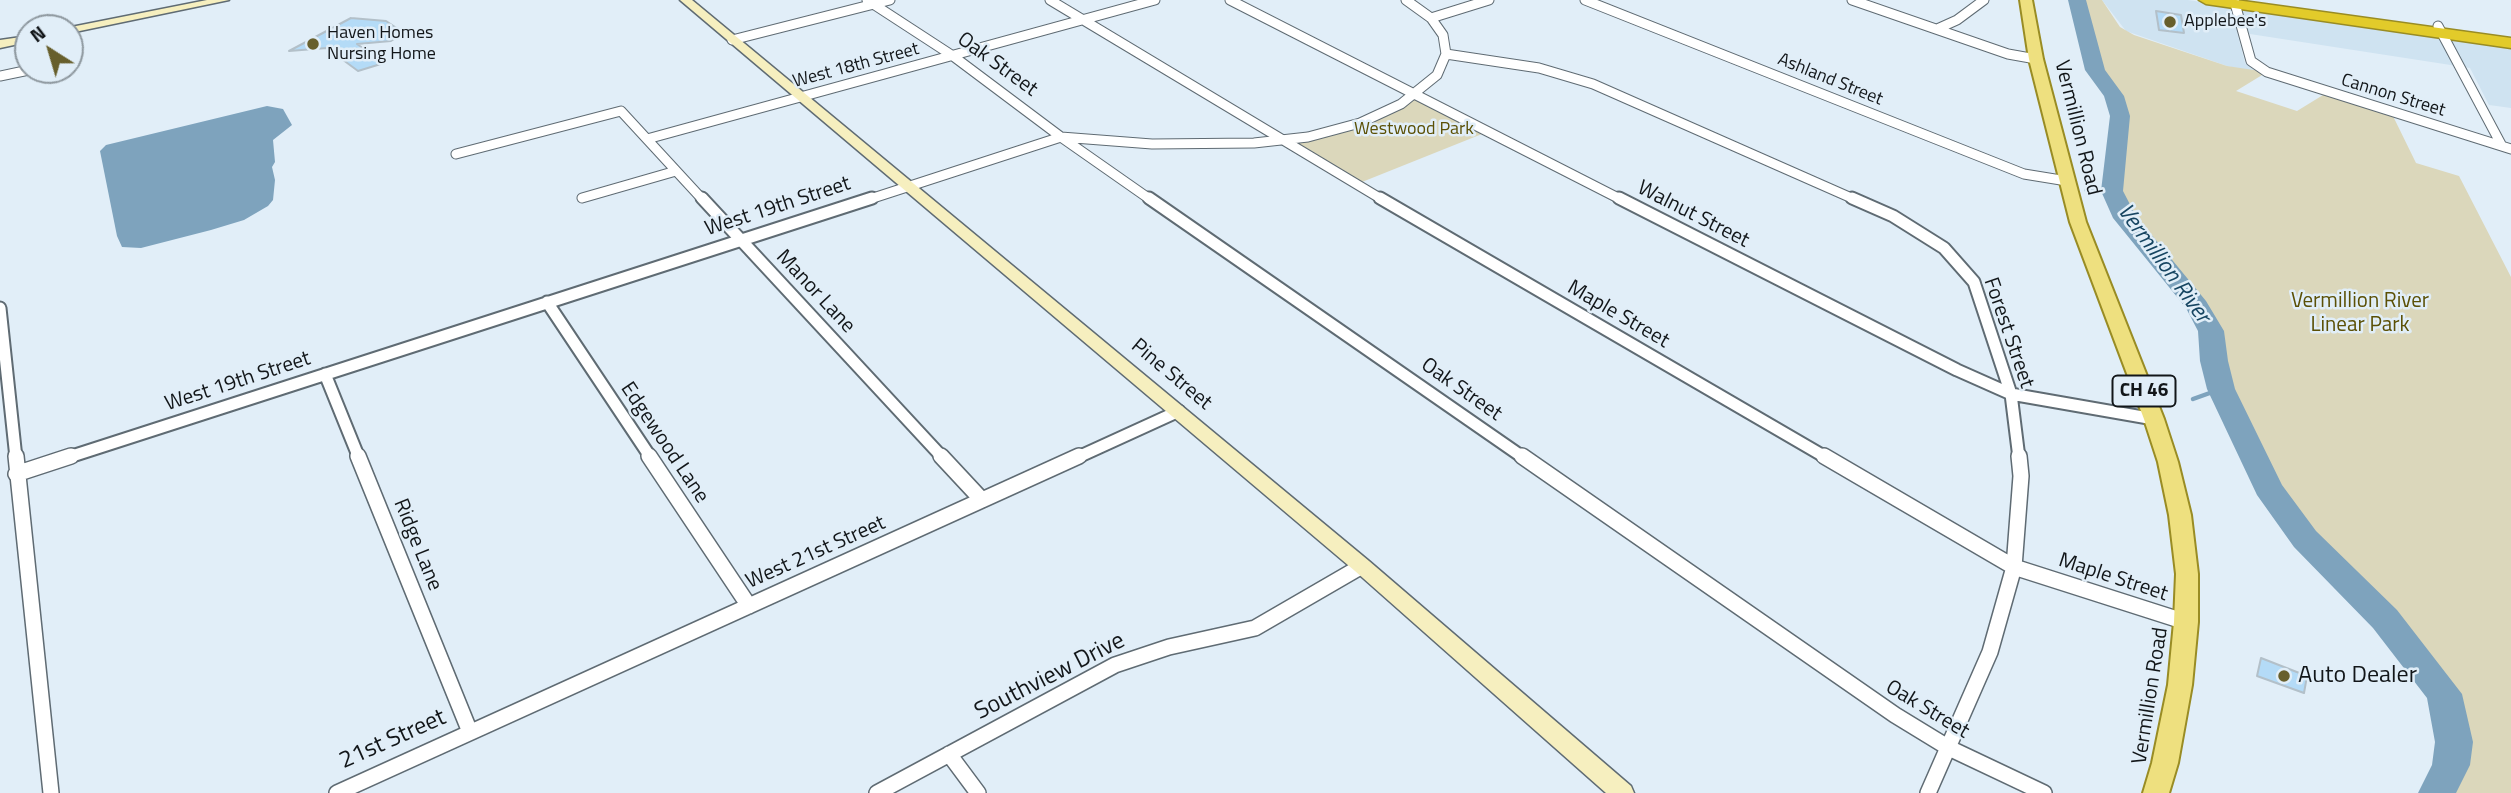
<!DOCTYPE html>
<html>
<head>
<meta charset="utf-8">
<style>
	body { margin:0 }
	#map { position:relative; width:2511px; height:793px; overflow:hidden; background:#e1eef8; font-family:"Titillium Web",sans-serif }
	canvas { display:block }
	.north { position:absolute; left:14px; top:14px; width:70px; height:70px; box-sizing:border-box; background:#e1eef8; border:2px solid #8e989f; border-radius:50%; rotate:323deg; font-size:19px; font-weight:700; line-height:28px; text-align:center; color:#121619 }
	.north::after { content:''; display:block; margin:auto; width:24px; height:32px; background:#675f2c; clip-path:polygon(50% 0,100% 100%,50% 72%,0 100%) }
</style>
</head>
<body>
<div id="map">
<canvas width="2511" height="793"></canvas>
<div class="north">N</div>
</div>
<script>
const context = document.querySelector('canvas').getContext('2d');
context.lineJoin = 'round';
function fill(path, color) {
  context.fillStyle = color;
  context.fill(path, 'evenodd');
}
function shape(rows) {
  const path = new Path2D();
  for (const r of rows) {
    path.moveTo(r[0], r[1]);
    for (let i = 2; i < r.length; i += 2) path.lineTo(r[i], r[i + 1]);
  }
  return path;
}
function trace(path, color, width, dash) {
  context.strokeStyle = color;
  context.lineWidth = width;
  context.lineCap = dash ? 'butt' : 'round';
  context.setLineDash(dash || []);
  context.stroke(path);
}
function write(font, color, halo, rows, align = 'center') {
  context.font = font + ' "Titillium Web",sans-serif';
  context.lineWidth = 5;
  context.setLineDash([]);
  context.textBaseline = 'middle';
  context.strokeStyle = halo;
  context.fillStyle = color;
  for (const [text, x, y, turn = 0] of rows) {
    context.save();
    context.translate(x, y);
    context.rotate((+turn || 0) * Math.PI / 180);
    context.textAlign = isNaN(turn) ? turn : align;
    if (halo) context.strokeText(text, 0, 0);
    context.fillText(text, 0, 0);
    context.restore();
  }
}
fill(shape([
	[2102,0,2188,0,2511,46,2511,108,2489,105,2470,68,2237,32,2245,63,2259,73,2227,66,2126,31]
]), '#cfe3f1');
fill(shape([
	[2077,0,2102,0,2120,27,2134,35,2227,66,2267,72,2236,91,2297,111,2328,92,2391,112,2416,163,2459,176,2511,277,2511,793,2437,793,2451,765,2454,742,2444,694,2385,619,2305,539,2268,488,2221,389,2214,361,2211,331,2197,305,2125,218,2112,191,2120,116,2114,96,2095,70],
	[1415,96,1487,132,1357,184,1283,141,1339,129]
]), '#dbd7bb');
fill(shape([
	[267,106,283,109,292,125,273,140,275,162,272,167,275,180,273,200,268,206,244,220,211,230,141,248,122,247,117,236,100,151,106,145]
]), '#7ea3bd');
trace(shape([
	[2086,190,2112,191]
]), '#7ea3bd', 3.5);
trace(shape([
	[2193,399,2221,389]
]), '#7ea3bd', 4.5);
fill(shape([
	[2068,0,2086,0,2105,70,2124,96,2130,116,2123,191,2136,216,2206,301,2224,331,2228,361,2235,389,2282,485,2316,531,2397,610,2462,694,2473,742,2470,765,2456,793,2418,793,2432,765,2435,742,2427,698,2373,628,2294,547,2257,495,2207,389,2200,361,2198,331,2186,308,2113,218,2101,191,2110,116,2104,96,2085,70,2068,0]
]), '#7ea3bd');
const building = shape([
	[2156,11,2181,15,2184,33,2159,30,2156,11],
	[351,18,386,21,404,33,391,41,357,44,384,63,358,71,327,48,289,51,351,18],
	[2261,658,2307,676,2304,693,2257,676,2261,658]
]);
fill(building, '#b4dbf7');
trace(building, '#b3c0c9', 2);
const streetFar2 = shape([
	[867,0,953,56,1061,137,1151,200],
	[1050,0,1383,200],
	[1230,0,1622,200],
	[1406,0,1431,18],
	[1585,0,2024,174,2067,181],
	[1852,0,2008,54,2036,59],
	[2234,0,2251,61,2267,72,2511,149],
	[2438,26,2502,146],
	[1937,29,1957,20,1984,0],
	[732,40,890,0],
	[1446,54,1539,68,1593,84,1856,200],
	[0,76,29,70],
	[647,139,1155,0],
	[456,154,621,111,703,200],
	[582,198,676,171],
	[867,200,1061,137,1152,144,1254,143,1308,137,1360,123,1401,104,1437,75,1446,54,1443,35,1431,18,1489,0]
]);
const streetFar1 = shape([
	[702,198,943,458],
	[1149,198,1524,458],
	[1380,198,1827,458],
	[1619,198,1957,370,2011,394,2154,419],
	[1852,198,1893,216,1944,248,1974,282,2011,394,2019,458],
	[547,302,651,458],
	[0,308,16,458],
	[325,374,359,458],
	[66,458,872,198],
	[1076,458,1179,411]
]);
const street = shape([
	[16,456,51,793],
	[358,456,470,732],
	[649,456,749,606],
	[941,456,982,500],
	[1522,456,1895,715,1949,748,2044,793],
	[1824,456,2014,567,2186,622],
	[16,474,71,456],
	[949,754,978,793],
	[337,793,1079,456],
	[877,793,1115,665,1169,647,1255,628,1362,566],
	[1928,793,1990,652,2014,567,2021,476,2019,456]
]);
const secondary = shape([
	[207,0,229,0,70,33,70,28,66,28,207,0],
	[680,0,692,0,1369,561,1631,786,1634,793,1606,793,1355,571,680,0],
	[28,36,28,42,0,48,0,40,28,36]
]);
const primary = shape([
	[2020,0,2032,0,2043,59,2086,222,2164,419,2178,462,2191,515,2198,574,2198,622,2192,685,2178,763,2169,793,2143,793,2152,763,2168,685,2174,622,2176,574,2169,515,2158,462,2144,419,2070,222,2029,59,2020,0]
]);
const highway = shape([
	[2199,0,2236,0,2511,38,2511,48,2206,4,2199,0]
]);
trace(streetFar2, '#5f6b73', 11);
trace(streetFar1, '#5f6b73', 15);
trace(street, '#5f6b73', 18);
trace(secondary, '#5f6b73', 3);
trace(primary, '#998c24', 4);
trace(highway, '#998c24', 3);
trace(streetFar2, '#fff', 9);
trace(streetFar1, '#fff', 11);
trace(street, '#fff', 15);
fill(secondary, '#f6efbf');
fill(primary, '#eee07f');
fill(highway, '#e2cb2a');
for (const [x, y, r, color] of [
	[2170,22,7,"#675f2c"],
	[313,44,7,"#675f2c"],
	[2284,676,7,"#675f2c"]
]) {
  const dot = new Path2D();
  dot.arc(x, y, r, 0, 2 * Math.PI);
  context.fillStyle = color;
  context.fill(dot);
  trace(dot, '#e1eef8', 2.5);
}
write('18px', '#121619', '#e1eef8', [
	["Applebee's",2184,22],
	["Haven Homes",327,34],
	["Nursing Home",327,55]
], 'left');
write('18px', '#121619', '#e1eef8', [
	["West 18th Street",856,66,-15],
	["Ashland Street",1830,80,22],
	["Cannon Street",2393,96,17]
]);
write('18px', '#5b5006', '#e1eef8', [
	["Westwood Park",1414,130]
]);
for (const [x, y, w] of [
	[2144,391,63]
]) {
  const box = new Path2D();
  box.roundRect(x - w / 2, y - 15.5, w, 31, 5);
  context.fillStyle = '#e1eef8';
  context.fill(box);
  trace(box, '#121619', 2);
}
write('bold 19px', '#121619', null, [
	["CH 46",2144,391]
]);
write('21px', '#121619', '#e1eef8', [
	["Oak Street",997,65,36],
	["Vermillion Road",2077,128,76],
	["West 19th Street",778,207,-18],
	["Walnut Street",1693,215,27],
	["Manor Lane",815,292,47],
	["Maple Street",1618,315,30],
	["Forest Street",2008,333,71],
	["Pine Street",1171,375,40],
	["West 19th Street",238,382,-18],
	["Oak Street",1461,390,35],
	["Edgewood Lane",664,443,56],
	["Ridge Lane",417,545,68],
	["West 21st Street",816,553,-24],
	["Maple Street",2113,578,18],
	["Vermillion Road",2151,696,-81],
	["Oak Street",1927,710,31]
]);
write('21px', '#5b5006', '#e1eef8', [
	["Vermillion River",2360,302],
	["Linear Park",2360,326]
]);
write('italic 23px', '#164561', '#e1eef8', [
	["Vermillion River",2163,264,54]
]);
write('24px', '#121619', '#e1eef8', [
	["Auto Dealer",2298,676]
], 'left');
write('24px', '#121619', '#e1eef8', [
	["Southview Drive",1050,677,-27],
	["21st Street",393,740,-24]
]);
</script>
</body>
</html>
